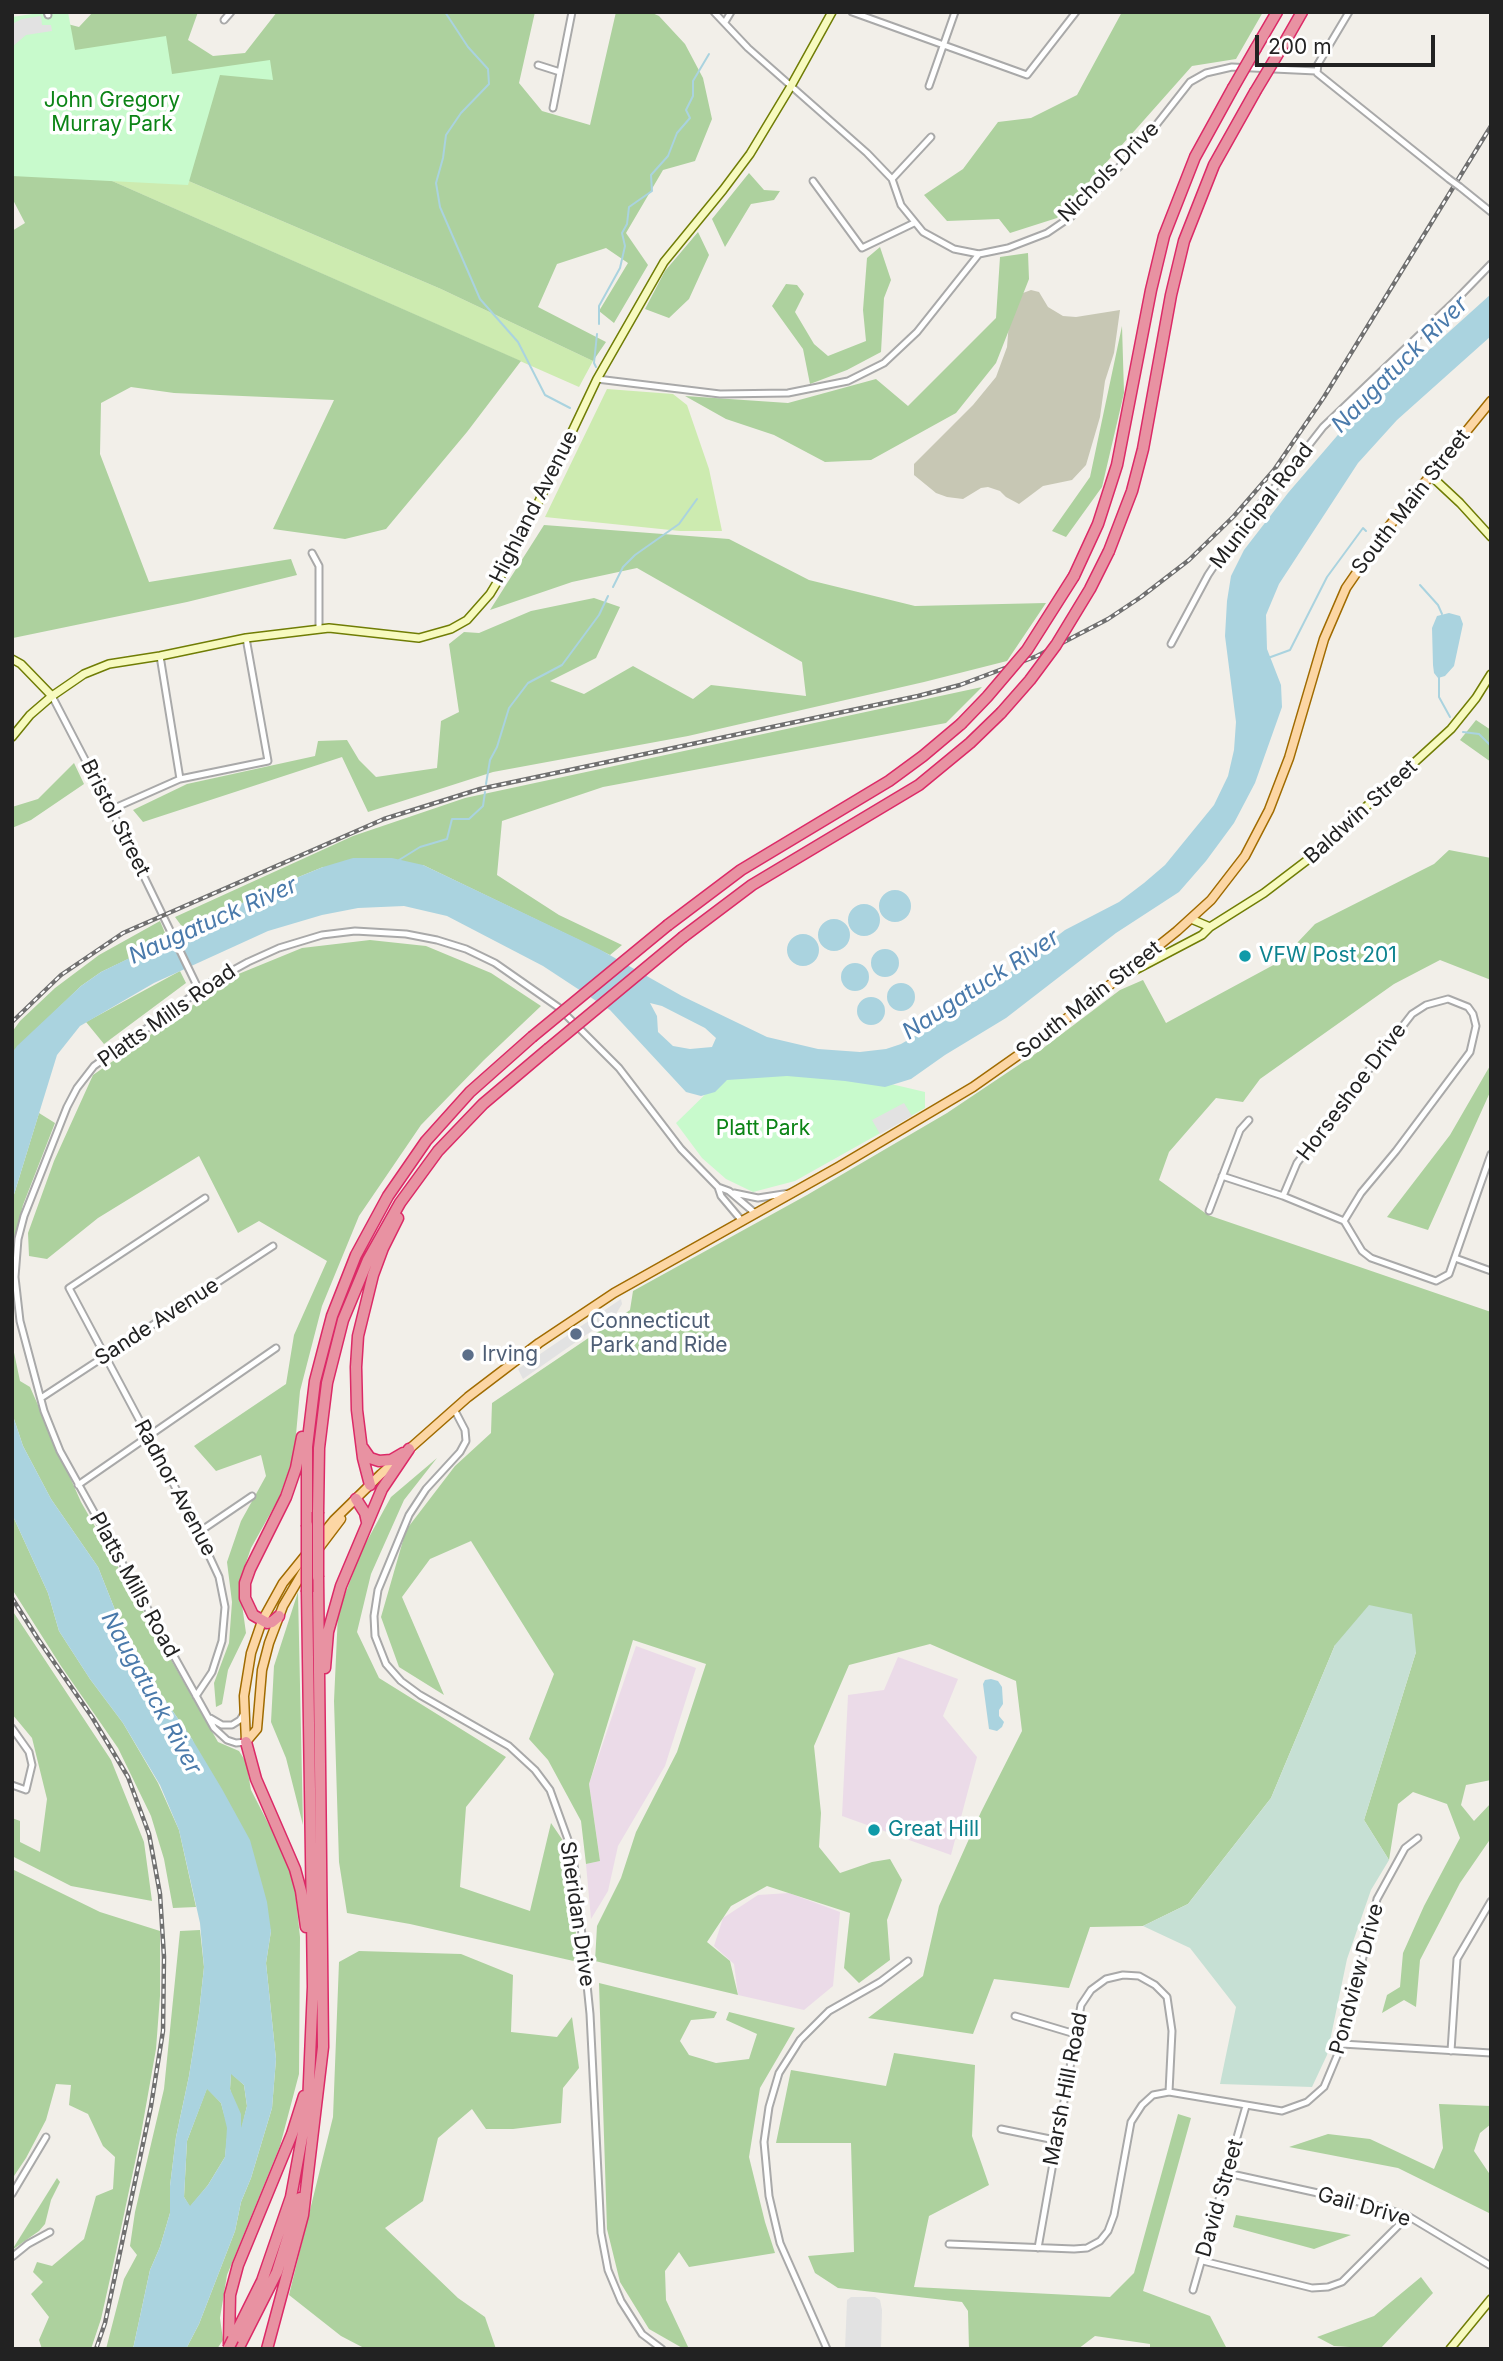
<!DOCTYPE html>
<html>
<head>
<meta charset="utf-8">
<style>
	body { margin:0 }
	#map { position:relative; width:1503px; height:2361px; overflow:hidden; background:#f2efe9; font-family:Inter,sans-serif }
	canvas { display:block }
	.frame { position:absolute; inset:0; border:14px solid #222; pointer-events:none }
	.scale { position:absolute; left:1255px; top:35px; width:180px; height:32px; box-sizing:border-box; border:4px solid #222; border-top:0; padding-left:9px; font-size:21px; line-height:24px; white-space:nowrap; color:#222; -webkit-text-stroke:5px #fff; paint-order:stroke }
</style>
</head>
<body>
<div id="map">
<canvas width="1503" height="2361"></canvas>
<div class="frame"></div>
<div class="scale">200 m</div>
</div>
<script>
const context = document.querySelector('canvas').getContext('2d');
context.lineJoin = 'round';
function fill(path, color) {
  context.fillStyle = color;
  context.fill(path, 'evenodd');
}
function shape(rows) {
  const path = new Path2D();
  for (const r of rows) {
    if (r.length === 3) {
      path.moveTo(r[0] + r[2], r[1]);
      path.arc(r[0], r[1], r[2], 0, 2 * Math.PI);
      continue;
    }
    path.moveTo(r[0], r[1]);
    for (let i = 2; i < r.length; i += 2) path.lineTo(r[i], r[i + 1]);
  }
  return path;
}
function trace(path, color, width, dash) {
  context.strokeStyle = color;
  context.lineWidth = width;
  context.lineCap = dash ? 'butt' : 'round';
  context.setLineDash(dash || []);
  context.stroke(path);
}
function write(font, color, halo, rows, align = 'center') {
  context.font = font + ' Inter,sans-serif';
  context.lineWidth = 7;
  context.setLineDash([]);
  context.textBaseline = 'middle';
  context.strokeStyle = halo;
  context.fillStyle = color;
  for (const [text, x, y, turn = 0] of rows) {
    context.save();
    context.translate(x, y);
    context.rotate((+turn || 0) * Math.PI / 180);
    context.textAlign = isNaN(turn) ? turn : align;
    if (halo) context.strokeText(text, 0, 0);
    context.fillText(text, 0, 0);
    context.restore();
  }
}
fill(shape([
	[636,1646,696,1668,665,1766,618,1846,608,1891,591,1919,586,1864,600,1861,589,1784],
	[898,1657,958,1679,943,1716,977,1757,951,1855,842,1816,848,1695,884,1690],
	[789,1893,840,1912,833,1986,804,2010,738,1995,734,1964,714,1946,723,1918,758,1895]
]), '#ebdbe8');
fill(shape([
	[1031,290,1039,292,1048,307,1063,316,1076,317,1120,310,1114,353,1105,381,1100,417,1086,465,1072,480,1043,486,1019,504,1006,497,1000,491,988,487,981,488,963,499,947,497,936,493,914,475,914,464,973,405,996,377,1007,347,1009,322,1023,293]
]), '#c7c7b4');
fill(shape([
	[32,114,441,289,593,361,579,387,19,140],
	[607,389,673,394,687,405,709,469,722,531,680,531,545,517]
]), '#cdebb0');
fill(shape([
	[93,12,198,12,188,40,213,56,245,53,277,12,535,12,519,83,542,111,590,125,616,12,650,12,659,16,685,44,703,78,712,119,695,161,663,170,626,233,648,265,614,323,599,311,628,263,606,248,557,264,538,307,606,342,593,361,441,289,32,114,60,22,79,27],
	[1122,12,1263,12,1236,59,1192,66,1057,218,1010,233,999,219,947,221,924,195,963,169,998,122,1031,118,1077,95],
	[19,140,521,361,467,432,386,529,345,539,273,529,334,400,174,393,131,387,101,403,100,454,149,582,291,559,297,575,187,602,13,638,12,231,25,223,12,198,12,143],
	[749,173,764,190,780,191,774,200,751,204,725,247,712,219],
	[698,232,709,255,689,299,669,318,645,309,665,271],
	[880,247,891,280,884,298,881,352,847,370,810,384,803,349,772,306,786,284,797,285,804,294,795,312,814,344,828,356,866,341,863,310,867,258],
	[1028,253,1029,279,996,363,956,413,871,460,825,462,774,435,726,419,685,396,788,403,876,379,908,406,996,318,1000,257],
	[1122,326,1124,393,1102,487,1066,537,1052,531,1090,477],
	[544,525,729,539,809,580,915,606,1046,603,1007,661,924,682,688,736,493,772,368,812,342,757,143,822,133,810,187,784,315,756,318,741,347,740,359,760,376,777,437,768,441,721,459,712,449,644,464,632,479,633,531,611,594,598,620,607,596,658,550,681,584,694,633,666,693,699,711,685,806,696,802,662,637,568,572,582,490,610],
	[982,687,946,723,603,787,502,821,497,875,559,915,622,945,610,955,423,865,323,867,279,885,186,932,175,917,353,836,465,798],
	[1476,720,1491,730,1491,762,1460,740],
	[74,763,84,784,31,820,12,828,12,807,38,799],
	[1449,850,1491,858,1491,980,1440,960,1394,984,1260,1079,1243,1102,1216,1098,1169,1152,1159,1180,1208,1215,1491,1312,1491,1780,1466,1785,1461,1805,1474,1821,1491,1803,1491,1838,1460,1883,1420,1960,1416,2007,1404,2000,1382,2013,1387,1995,1400,1987,1403,1953,1424,1906,1460,1838,1447,1804,1413,1792,1398,1804,1389,1860,1364,1820,1416,1652,1335,1645,1271,1798,1188,1904,1143,1926,1090,1927,1069,1988,994,1979,973,2034,868,2018,923,1976,939,1906,981,1812,1022,1731,1016,1681,930,1644,849,1665,814,1746,821,1813,819,1847,840,1873,872,1862,890,1859,902,1880,887,1920,890,1960,859,1983,844,1968,850,1913,767,1886,731,1906,707,1942,730,1961,738,1995,595,1961,597,1926,621,1878,636,1832,677,1752,706,1664,633,1640,589,1784,600,1861,586,1864,581,1821,548,1760,529,1739,554,1674,471,1541,430,1559,402,1597,444,1695,399,1667,381,1617,406,1530,455,1466,491,1433,492,1403,630,1310,633,1291,807,1195,947,1113,1038,1052,1120,990,1143,980,1166,1023,1279,962,1315,924,1434,864],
	[160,921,168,940,101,972,81,986,12,1053,12,1032,20,1021,55,988,99,955],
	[370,940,426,946,491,973,541,1006,484,1060,421,1125,359,1216,322,1306,300,1391,294,1456,279,1498,251,1548,239,1583,246,1633,228,1670,222,1704,216,1707,214,1683,229,1643,232,1602,227,1562,241,1521,266,1476,261,1455,216,1471,194,1446,286,1384,294,1335,327,1261,259,1221,238,1233,199,1156,98,1218,47,1259,29,1256,28,1233,54,1161,93,1075,236,975,302,948],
	[180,971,186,983,104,1044,86,1022],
	[1491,1064,1491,1090,1428,1230,1387,1217,1450,1135],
	[39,1113,55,1123,23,1205,12,1251,12,1201],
	[12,1343,20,1381,30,1387,81,1502,218,1742,239,1751,246,1762,251,1790,283,1852,294,1880,300,1937,299,2074,280,2146,227,2275,220,2318,223,2340,217,2349,186,2349,199,2324,235,2231,241,2202,251,2178,272,2108,276,2059,266,1963,271,1931,192,1739,154,1684,121,1625,98,1567,51,1499,23,1446,12,1413],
	[437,1458,404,1500,371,1574,357,1632,379,1678,506,1757,466,1807,460,1887,530,1911,551,1823,566,1845,574,1907,578,1962,410,1924,347,1913,339,1862,334,1701,338,1613,362,1550,391,1497],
	[12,1514,48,1593,59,1631,90,1679,123,1723,158,1783,179,1830,196,1907,173,1908,164,1859,151,1816,118,1748,61,1666,12,1589],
	[298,1592,303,1825,286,1758,271,1722,274,1666],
	[12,1610,111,1760,144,1842,152,1901,71,1886,12,1856,12,1818,20,1821,20,1842,40,1852,47,1799,32,1738,12,1714],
	[12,1869,100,1912,160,1931,160,1996,156,2049,141,2134,116,2252,101,2319,91,2349,42,2349,39,2340,49,2317,31,2294,43,2282,33,2272,37,2262,52,2266,84,2239,96,2196,113,2189,115,2157,103,2146,88,2114,69,2105,71,2085,56,2084,46,2120,26,2158,12,2179],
	[200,1930,204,1967,199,2013,189,2076,176,2137,170,2186,170,2213,160,2247,150,2270,133,2349,106,2349,124,2279,137,2255,130,2246,135,2212,164,2089,180,1931],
	[359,1951,461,1954,513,1975,511,2032,557,2037,572,2017,579,2068,563,2088,561,2123,513,2129,486,2129,472,2109,438,2138,423,2201,385,2228,458,2298,485,2317,496,2349,366,2349,341,2336,289,2295,333,2117,339,1962],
	[599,1983,717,2012,714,2018,691,2020,680,2041,689,2055,716,2063,749,2059,757,2034,726,2020,729,2012,795,2028,760,2088,749,2157,765,2222,775,2253,689,2267,679,2252,665,2271,666,2300,689,2349,684,2349,649,2329,620,2282,607,2229],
	[894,2053,975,2065,972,2136,989,2185,929,2216,914,2287,1110,2297,1134,2273,1178,2114,1191,2118,1143,2291,1210,2316,1227,2349,1150,2349,1150,2344,1095,2336,1078,2349,969,2349,968,2311,962,2302,838,2288,815,2273,808,2256,854,2252,851,2143,776,2143,791,2070,886,2086],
	[231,2073,244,2085,247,2106,241,2131,230,2089],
	[207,2088,221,2103,228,2128,225,2157,208,2185,190,2207,184,2197,187,2141],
	[1439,2104,1491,2106,1491,2124,1480,2133,1474,2151,1491,2176,1491,2214,1398,2168,1289,2147,1328,2134,1370,2139,1434,2169,1443,2148],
	[57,2178,60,2182,51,2200,45,2224,39,2231,12,2250],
	[1236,2215,1351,2235,1314,2249,1233,2227],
	[1421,2277,1433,2293,1380,2349,1334,2346,1317,2337,1374,2316]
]), '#add19e');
fill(shape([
	[1369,1605,1412,1614,1416,1652,1364,1820,1389,1860,1371,1890,1347,1959,1327,2055,1312,2087,1220,2084,1236,2007,1190,1948,1143,1926,1188,1904,1271,1798,1335,1645]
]), '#c6e0d4');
fill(shape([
	[46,12,68,12,75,50,166,36,172,74,270,60,273,80,220,75,188,185,12,176,12,17],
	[759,1070,874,1080,925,1092,925,1108,795,1181,753,1192,726,1179,702,1158,676,1123,723,1077]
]), '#c8facc');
fill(shape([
	[41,16,42,25,51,25,52,31,26,35,12,47,12,24,22,19],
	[904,1103,912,1116,880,1134,872,1120],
	[621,1299,622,1304,616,1314,523,1379,518,1369],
	[851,2297,875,2297,880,2300,882,2310,881,2349,845,2349,847,2300]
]), '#e2e2e2');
fill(shape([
	[1491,294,1491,336,1397,420,1358,463,1279,584,1266,615,1267,649,1281,685,1282,707,1255,783,1234,823,1206,861,1179,892,1116,933,1006,1018,945,1055,911,1079,885,1087,845,1081,787,1076,727,1080,715,1092,701,1096,686,1092,610,1010,543,966,447,916,404,906,358,908,322,915,268,931,154,983,80,1026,57,1055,12,1201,12,1053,17,1046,81,986,101,972,279,885,323,867,353,858,392,858,423,865,599,949,682,996,767,1037,818,1049,860,1052,886,1049,901,1044,964,1008,1065,930,1119,902,1144,883,1165,865,1214,805,1228,776,1234,750,1236,722,1225,636,1227,601,1231,576,1244,550,1288,493,1349,422],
	[650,1003,662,1006,705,1028,716,1038,712,1047,690,1049,673,1046,658,1032,657,1016],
	[1449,613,1460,616,1463,624,1454,666,1445,676,1438,678,1434,673,1433,665,1432,628,1437,616],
	[895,906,16],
	[864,920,16],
	[834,935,16],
	[803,950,16],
	[885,963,14],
	[855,977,14],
	[901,997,14],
	[871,1011,14],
	[12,1413,23,1446,51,1499,98,1567,121,1625,154,1684,192,1739,222,1789,250,1840,267,1902,271,1931,266,1963,276,2059,272,2108,251,2178,241,2202,235,2231,199,2324,186,2349,133,2349,150,2270,160,2247,170,2213,170,2186,176,2137,189,2076,199,2013,204,1967,200,1923,179,1830,160,1785,123,1723,90,1679,59,1631,48,1593,12,1514],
	[231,2074,244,2085,247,2106,241,2128,241,2114,230,2089],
	[207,2089,221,2103,227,2128,225,2157,208,2185,190,2206,184,2197,187,2141],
	[991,1679,998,1681,1002,1687,1003,1704,999,1710,999,1716,1004,1722,1002,1727,997,1731,989,1729,983,1684,985,1680]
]), '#aad3df');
trace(shape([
	[445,12,468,47,488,69,489,84,461,113,446,135,443,158,436,183,440,207,480,299,518,342,545,395,570,408],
	[599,324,599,306,620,268,625,246,622,233,627,224,629,207,652,191,651,175,668,156,677,133,690,118,686,110,693,96,693,81,709,54],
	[596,367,594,363,597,334],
	[1420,585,1438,605,1442,614],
	[613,587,623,567,635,555,679,524,697,499],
	[1268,658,1290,650,1327,577,1363,528,1366,531],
	[1439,676,1439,697,1450,717],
	[1463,732,1479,734,1491,746],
	[486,784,490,760,497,747,509,708,528,683,562,665,599,615,608,596],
	[399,860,420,847,447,839,452,819,469,819,483,806,485,792]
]), '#aad3df', 2);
const street = shape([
	[47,12,48,15],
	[714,12,748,48,867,153,892,179,901,205,923,232,954,249,979,254,1008,248,1047,233,1072,216,1142,143,1190,82,1206,73,1232,67,1316,71],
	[852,12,1027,75,1076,12],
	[1349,12,1318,64,1317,73,1449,179],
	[224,20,231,12],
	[725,22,731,12],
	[538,65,560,72],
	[929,86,955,12],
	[553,108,572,12],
	[892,179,931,137],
	[813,181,862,248,914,223],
	[1460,187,1491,212],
	[597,379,720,394,788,393,848,381,884,363,917,332,979,254],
	[312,553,319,566,319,629],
	[1171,644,1208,575,1238,530,1291,468,1323,427,1457,299,1491,264],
	[160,656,180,779],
	[52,696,118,823,199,990],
	[110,810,180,779,268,761,246,638],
	[1222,1176,1283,1196,1344,1221,1362,1251,1371,1258,1436,1281,1449,1274,1491,1154],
	[718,1187,721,1196,742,1221],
	[734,1193,758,1198,790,1193],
	[1283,1196,1297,1163,1412,1014,1426,1005,1448,999,1468,1007,1473,1014,1476,1026,1470,1052,1396,1151,1361,1193,1344,1221],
	[1209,1211,1240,1130,1249,1120],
	[1455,1258,1491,1271],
	[41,1398,273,1246],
	[454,1409,465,1430,466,1441,460,1452,426,1489,409,1515,378,1590,374,1616,375,1636,386,1664,401,1681,420,1695,509,1746,535,1770,550,1790,571,1848,576,1877,590,2014,601,2233,608,2270,621,2301,642,2334,662,2349],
	[78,1485,276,1348],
	[199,1532,252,1496],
	[196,1696,212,1672,222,1641,225,1607,219,1577,191,1517,69,1288,205,1198],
	[210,1718,222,1725,232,1725,240,1720,243,1715],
	[12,1728,29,1752,32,1765,26,1790,12,1785],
	[246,1742,236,1743,227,1740,214,1728,60,1451,44,1411,20,1321,15,1277,18,1239,24,1216,67,1107,77,1088,94,1066,210,983,248,962,279,948,322,935,355,931,406,934,437,940,466,949,495,963,558,1007,619,1068,681,1149,718,1187,729,1191,756,1214],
	[1015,2016,1075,2034],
	[1342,2044,1491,2053],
	[1451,2051,1457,1959,1491,1901],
	[1001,2129,1055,2140],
	[1227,2173,1377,2206,1408,2216,1491,2266],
	[12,2194,46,2137],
	[949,2244,1074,2249,1087,2248,1100,2241,1108,2231,1114,2215,1131,2122,1142,2105,1153,2095,1169,2092,1282,2111,1307,2102,1324,2087,1342,2044,1377,1899,1405,1848,1418,1838],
	[1038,2248,1081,2005,1091,1990,1106,1979,1123,1975,1139,1976,1155,1985,1167,1997,1172,2031,1169,2092],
	[12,2257,28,2244,50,2232],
	[1203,2261,1312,2288,1328,2287,1342,2282,1408,2216],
	[1193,2290,1246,2106],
	[827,2349,780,2243,769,2196,764,2142,769,2107,779,2073,800,2040,829,2011,880,1982,908,1961]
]);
const secondary = shape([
	[1430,475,1460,503,1491,537],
	[12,659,21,664,52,696],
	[12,737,30,715,52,696,84,674,109,664,160,656,246,638,329,628,419,638,451,629,467,620,490,594,513,556,597,379,664,262,723,190,750,154,791,86,832,12],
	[1191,919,1210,927],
	[1124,976,1202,935,1210,927,1264,893,1310,858,1451,729,1476,698,1491,674],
	[1450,2349,1491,2299]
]);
const primary = shape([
	[246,1742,244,1696,251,1653,262,1621,283,1583,334,1520,381,1474,468,1397,539,1343,614,1293,840,1166,973,1087,1027,1049,1106,988,1177,931,1211,900,1245,856,1269,810,1289,758,1324,639,1346,588,1386,530,1491,401],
	[246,1742,257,1729,262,1670,269,1643,283,1606,310,1560,341,1519]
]);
const highway = shape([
	[1282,47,1302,12],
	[1256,48,1277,12],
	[1109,551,1132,491,1143,449,1171,295,1184,241,1214,165,1255,92],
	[1074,576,1098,524,1117,465,1151,290,1164,236,1195,157,1233,88],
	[668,925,741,870,889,781,923,756,961,724],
	[683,937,752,885,919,785,970,743,1001,713],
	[363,1448,370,1458,379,1461,391,1460,403,1453],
	[370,1485,363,1458,357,1410,356,1367,358,1336,373,1275,383,1248,398,1218],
	[356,1499,365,1513,367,1522],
	[318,1512,319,1448,327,1383,343,1320,368,1260,400,1203,438,1151,483,1104,548,1049],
	[307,1525,307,1447,315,1381,332,1316,356,1255,388,1196,426,1141,470,1092,532,1037],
	[279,1616,272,1622,267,1623,253,1615,245,1598,245,1583,250,1569,286,1497,296,1468,302,1437],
	[325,1668,328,1632,341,1586,382,1489,409,1449],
	[246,1742,256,1779,295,1869,301,1891,306,1927],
	[233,2339,262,2281,291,2197,308,2105,313,1987,307,1592],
	[229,2344,230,2295,238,2265,292,2134,304,2096],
	[238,2349,277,2272,300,2198],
	[267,2349,303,2215,323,2047,318,1577]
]);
trace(street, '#a9a9a9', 9);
trace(secondary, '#707d05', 10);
trace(primary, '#a06b00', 11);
trace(highway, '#dc2a67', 13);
trace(street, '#fff', 5);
trace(secondary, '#f7fabf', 7);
trace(primary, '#fcd6a4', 8);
trace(highway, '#e892a2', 10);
const rail = shape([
	[12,1022,61,975,123,933,384,819,480,789,918,696,960,685,1037,656,1108,619,1141,597,1189,560,1234,516,1274,470,1324,397,1491,126],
	[12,1598,38,1639,92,1717,128,1777,149,1834,160,1894,164,1957,163,2031,151,2106,105,2323,96,2349]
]);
trace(rail, '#707070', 4.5);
trace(rail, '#fff', 2, [5]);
const streetBridge = shape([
	[1449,179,1460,187]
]);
const highwayBridge = shape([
	[1233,88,1256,48],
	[1255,92,1282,47],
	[1001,713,1030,680,1056,645,1090,589,1109,551],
	[961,724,987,697,1027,650,1074,576],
	[532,1037,668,925],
	[548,1049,683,937],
	[318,1512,318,1577],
	[307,1525,307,1592],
	[228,2349,233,2339]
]);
trace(streetBridge, '#a9a9a9', 9, []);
trace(highwayBridge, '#dc2a67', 13, []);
trace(streetBridge, '#fff', 5);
trace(highwayBridge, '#e892a2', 10);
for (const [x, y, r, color] of [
	[1245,956,7,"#0f9aa8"],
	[576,1334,7,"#5c6f8a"],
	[468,1355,7,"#5c6f8a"],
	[874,1830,7,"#0f9aa8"]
]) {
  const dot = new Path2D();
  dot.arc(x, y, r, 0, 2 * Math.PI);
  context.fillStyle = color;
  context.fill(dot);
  trace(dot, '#fff', 2.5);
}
write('21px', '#0c8416', '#fff', [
	["John Gregory",112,101],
	["Murray Park",112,125],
	["Platt Park",763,1129]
]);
write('21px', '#222', '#fff', [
	["Nichols Drive",1109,172,-45],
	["South Main Street",1411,502,-52],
	["Municipal Road",1262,506,-52],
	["Highland Avenue",534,507,-63],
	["Baldwin Street",1361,812,-42],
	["Bristol Street",115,818,63],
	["South Main Street",1089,1000,-38],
	["Platts Mills Road",167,1016,-35],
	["Horseshoe Drive",1352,1092,-53],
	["Sande Avenue",157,1322,-33],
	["Radnor Avenue",175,1488,62],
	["Platts Mills Road",134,1585,61],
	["Sheridan Drive",577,1914,82],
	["Pondview Drive",1357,1979,-75],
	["Marsh Hill Road",1066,2089,-79],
	["David Street",1220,2198,-74],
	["Gail Drive",1364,2207,16]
]);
write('21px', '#0d838f', '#fff', [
	["VFW Post 201",1259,956],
	["Great Hill",888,1830]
], 'left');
write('21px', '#4e5e75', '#fff', [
	["Connecticut",590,1322],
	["Park and Ride",590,1346],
	["Irving",482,1355]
], 'left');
write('italic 23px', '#4a7aab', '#fff', [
	["Naugatuck River",1400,365,-45],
	["Naugatuck River",213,921,-24],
	["Naugatuck River",981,985,-33],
	["Naugatuck River",151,1693,61]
]);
</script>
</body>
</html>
